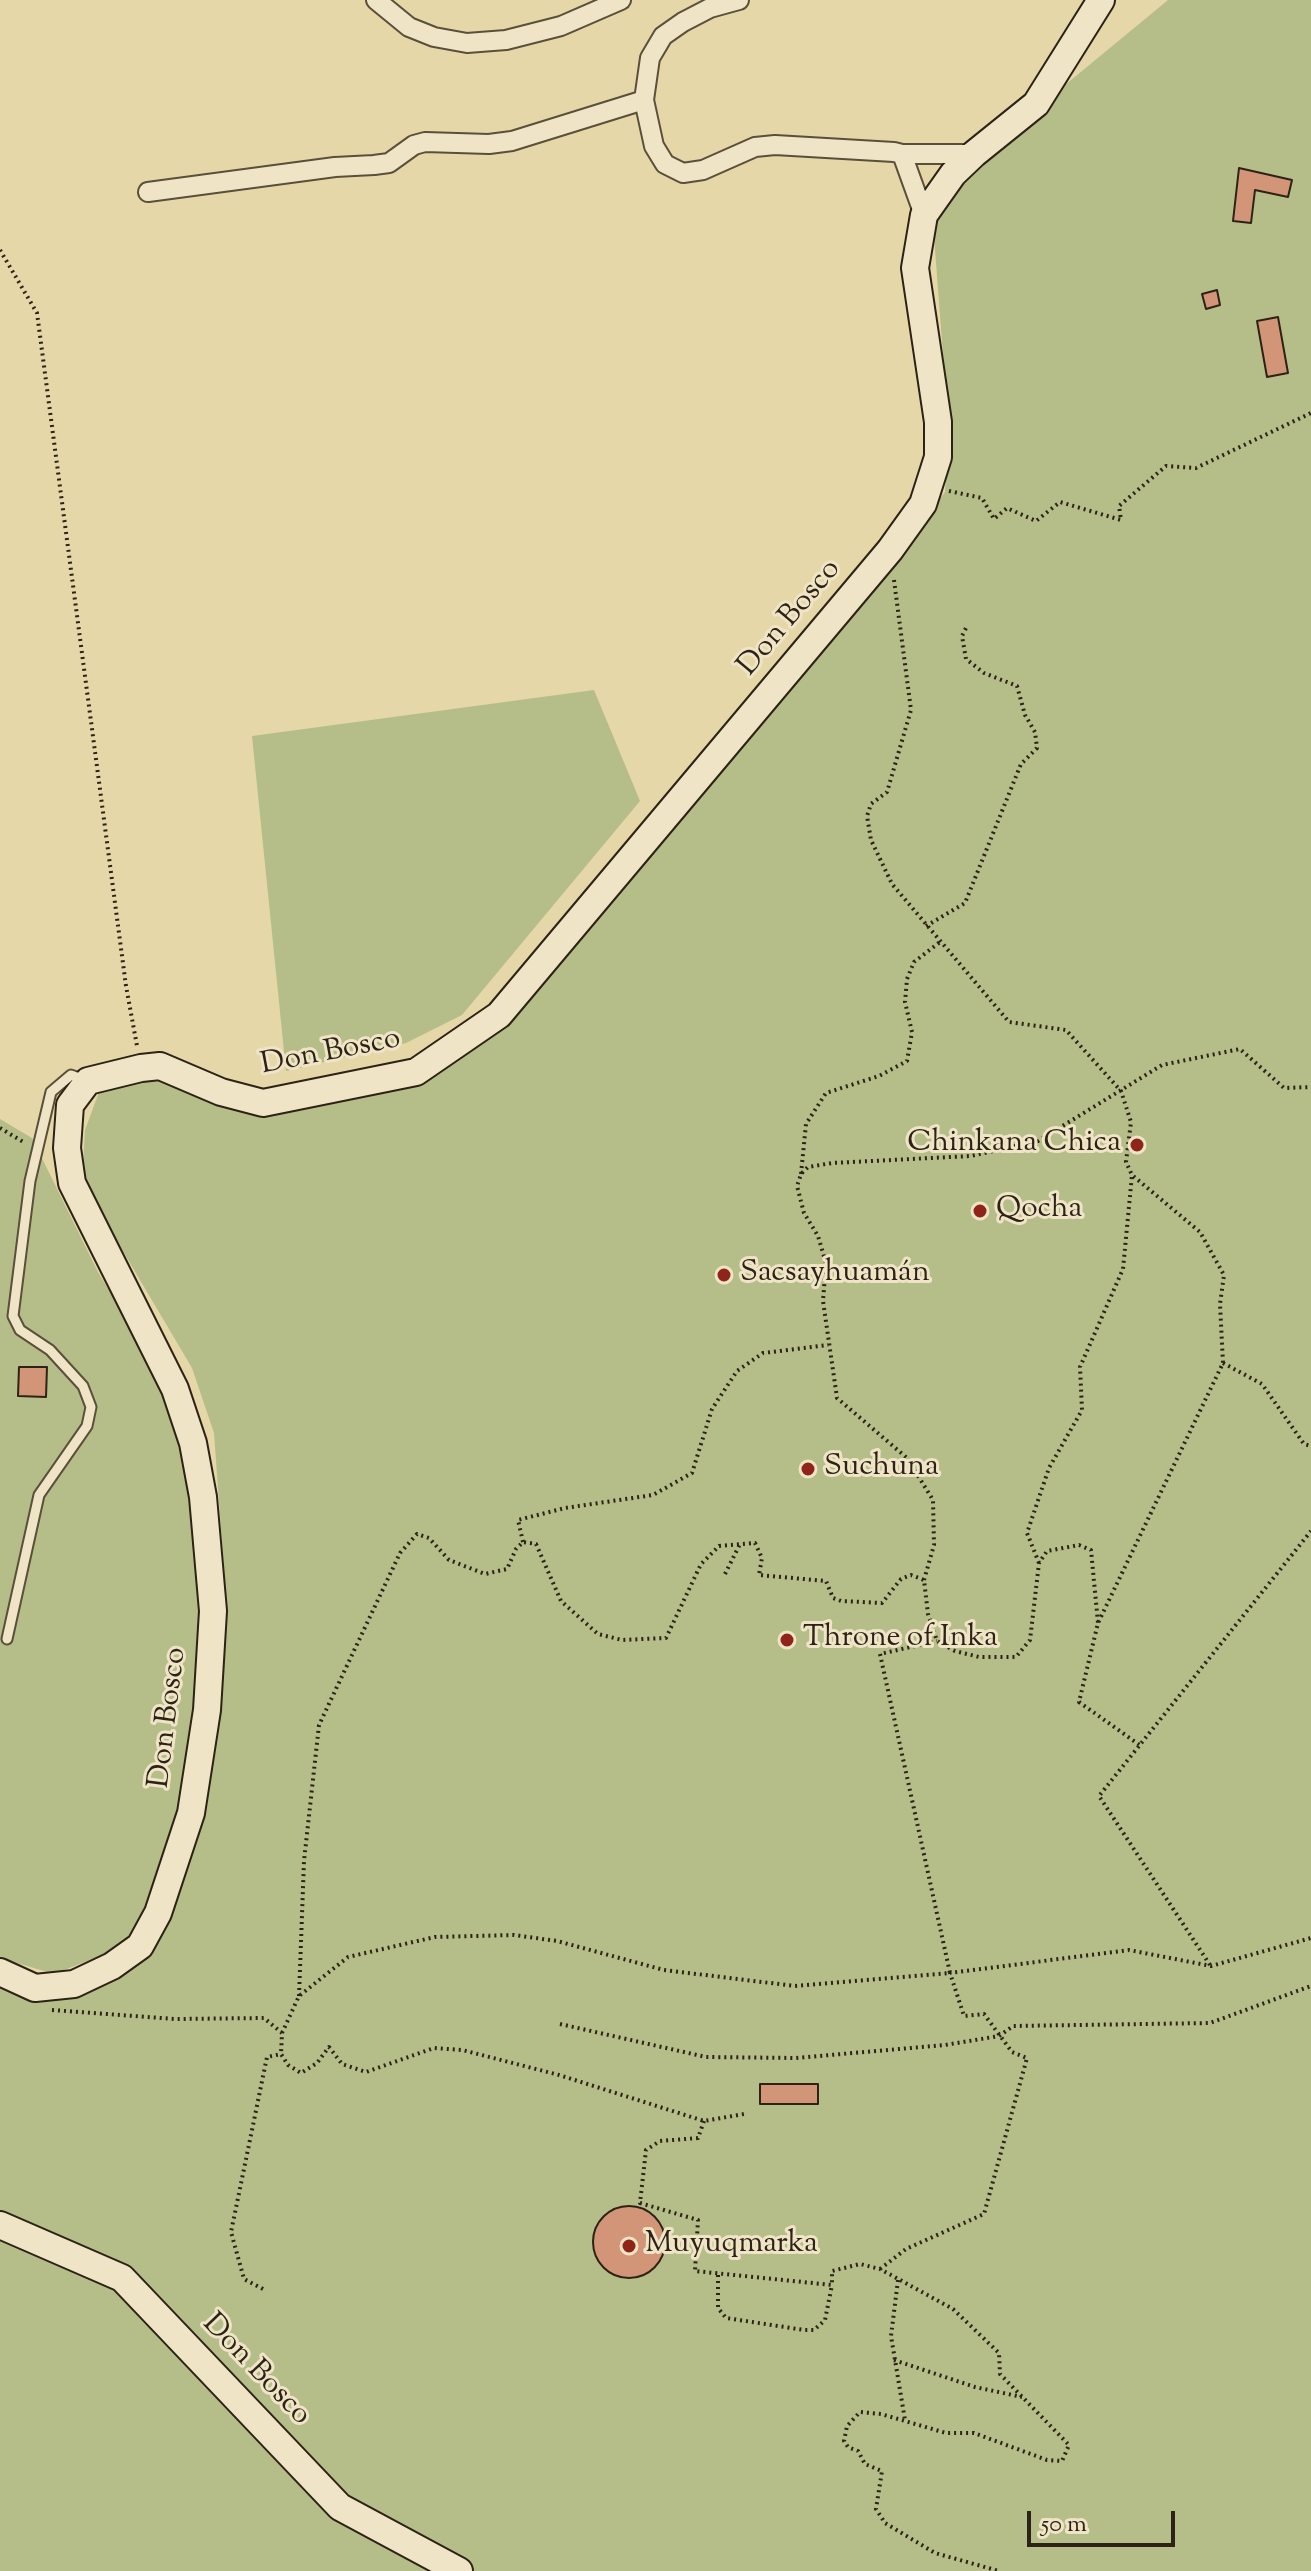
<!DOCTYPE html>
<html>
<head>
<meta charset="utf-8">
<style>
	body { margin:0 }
	#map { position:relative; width:1311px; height:2571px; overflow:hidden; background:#e6d7a8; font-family:"Sorts Mill Goudy",serif }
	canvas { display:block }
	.scale { position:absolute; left:1027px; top:2511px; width:148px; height:36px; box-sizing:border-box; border:4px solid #2c2216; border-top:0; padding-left:10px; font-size:24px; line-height:28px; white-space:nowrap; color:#2c2216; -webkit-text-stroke:6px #efe5c6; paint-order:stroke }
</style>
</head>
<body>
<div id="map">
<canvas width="1311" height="2571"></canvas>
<div class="scale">50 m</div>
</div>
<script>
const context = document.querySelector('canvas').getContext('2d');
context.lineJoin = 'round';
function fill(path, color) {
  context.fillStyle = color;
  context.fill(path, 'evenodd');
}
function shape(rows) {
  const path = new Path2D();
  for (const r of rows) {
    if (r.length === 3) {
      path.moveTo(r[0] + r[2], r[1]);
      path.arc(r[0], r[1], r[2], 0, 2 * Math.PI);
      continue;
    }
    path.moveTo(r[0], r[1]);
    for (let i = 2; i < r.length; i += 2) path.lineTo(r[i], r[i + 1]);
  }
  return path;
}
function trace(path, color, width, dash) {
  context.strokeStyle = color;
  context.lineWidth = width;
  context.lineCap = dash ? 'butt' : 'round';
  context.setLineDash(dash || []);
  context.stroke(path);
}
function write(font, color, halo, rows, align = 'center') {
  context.font = font + ' "Sorts Mill Goudy",serif';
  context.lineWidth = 6;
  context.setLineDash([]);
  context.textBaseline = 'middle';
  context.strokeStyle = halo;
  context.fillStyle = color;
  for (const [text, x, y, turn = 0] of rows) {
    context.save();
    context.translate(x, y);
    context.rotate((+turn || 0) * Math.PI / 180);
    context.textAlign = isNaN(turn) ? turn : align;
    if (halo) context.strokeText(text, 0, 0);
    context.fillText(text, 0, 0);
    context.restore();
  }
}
fill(shape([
	[1168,0,1311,0,1311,2571,0,2571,0,1978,56,1997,142,1959,208,1787,227,1612,214,1433,192,1368,82,1182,85,1130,102,1084,200,1079,297,1100,416,1075,501,1016,909,539,945,492,949,435,933,223,973,161],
	[594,690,640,801,462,1015,406,1043,286,1071,252,736],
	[0,1119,32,1138,98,1272,150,1358,191,1461,206,1582,188,1797,138,1941,54,1974,0,1958]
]), '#b5be88');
const building = shape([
	[1239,168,1292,180,1288,197,1255,190,1251,223,1233,221,1239,168],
	[1217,290,1220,305,1206,309,1202,294,1217,290],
	[1278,317,1288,373,1267,377,1257,321,1278,317],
	[19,1367,47,1367,46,1397,18,1396,19,1367],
	[760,2084,818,2084,818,2104,760,2104,760,2084],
	[629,2242,36]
]);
fill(building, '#d39577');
trace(building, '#2c2216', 2);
const lane = shape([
	[7,1639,39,1495,87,1426,91,1407,83,1386,50,1350,20,1330,13,1316,30,1181,51,1092,71,1075,85,1080]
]);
const street = shape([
	[376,0,409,27,434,37,467,43,506,40,561,26,621,0],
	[739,0,710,8,683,22,663,36,650,58,644,100,654,146,665,164,683,173,703,170,755,147,775,145,894,152,902,154,924,215],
	[902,154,974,154],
	[148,192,335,167,374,165,389,163,414,145,425,142,489,144,512,141,644,100]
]);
const secondary = shape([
	[0,1972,35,1988,74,1984,112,1966,140,1946,158,1913,191,1813,207,1710,213,1611,203,1497,193,1443,175,1389,72,1183,67,1148,70,1105,88,1081,141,1068,160,1066,221,1092,263,1103,416,1072,499,1015,890,550,923,504,938,457,938,422,915,268,924,215,953,174,974,154,1036,104,1101,0],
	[0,2225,122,2278,340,2507,459,2571]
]);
trace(lane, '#5a4f3a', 13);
trace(street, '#5a4f3a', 22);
trace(secondary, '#2c2216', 30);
trace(shape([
	[0,250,37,313,126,986,137,1046],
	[949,491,982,498,994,519,1007,508,1036,521,1060,502,1121,520,1119,506,1166,466,1196,468,1311,413],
	[894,580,911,710,887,792,871,804,867,816,871,840,892,884,1009,1022,1066,1030,1121,1091,1131,1122,1126,1162,1132,1175,1200,1232,1224,1275,1220,1304,1223,1363,1098,1623,1079,1702,1141,1746],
	[926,926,965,903,1021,764,1037,748,1035,732,1025,715,1017,686,984,673,966,659,962,636,966,628],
	[0,1128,25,1143],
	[801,1174,806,1124,826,1093,879,1076,907,1061,912,1032,905,1002,907,979,914,962,940,942],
	[1223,1363,1262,1384,1304,1444,1311,1446],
	[523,1542,518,1520,565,1508,653,1495,692,1473,712,1409,737,1371,763,1353,828,1345],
	[1039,1563,1027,1533,1049,1468,1082,1410,1080,1367,1123,1269,1132,1175],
	[725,1574,740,1544],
	[924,1580,934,1545,933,1500,907,1458,837,1398,823,1301,826,1263,818,1236,804,1213,797,1186,801,1174,808,1167,832,1163,971,1156,1038,1141,1162,1065,1240,1049,1284,1088,1311,1087],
	[1210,1965,1099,1796,1311,1531],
	[299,1996,304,1861,319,1725,400,1553,417,1534,429,1538,449,1560,485,1574,507,1569,516,1549,523,1542,536,1544,561,1601,598,1634,622,1640,666,1638,701,1564,719,1546,755,1543,762,1558,759,1575,826,1581,833,1598,841,1601,882,1603,901,1579,911,1575,924,1580,928,1614,937,1641,955,1651,979,1657,1016,1657,1030,1640,1039,1563,1047,1551,1079,1545,1091,1550,1098,1623],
	[52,2010,175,2019,264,2018,282,2033,281,2054],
	[560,2024,706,2057,796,2058,945,2045,999,2036,1013,2026,1210,2023,1311,1986],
	[282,2033,299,1996,348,1957,435,1937,514,1935,557,1941,664,1970,795,1986,950,1973,880,1654,937,1641],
	[704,2121,698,2138,660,2141,646,2150,640,2203,698,2220,695,2271,832,2285,832,2271,860,2264,880,2269,953,2309,999,2353,1000,2374,1069,2445,1062,2461,1047,2460,974,2433,946,2433,881,2414,860,2412,847,2426,844,2441,848,2447,858,2451,865,2464,882,2471,876,2509,885,2523,935,2553,999,2571],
	[880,2269,906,2249,984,2214,1027,2058,1012,2052,984,2014,964,2016,950,1973,1129,1950,1211,1966,1311,1938],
	[718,2275,718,2308,726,2318,804,2330,814,2330,825,2320,832,2285],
	[898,2280,891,2336,905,2420],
	[263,2289,244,2279,231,2232,267,2057,281,2054,288,2065,301,2073,317,2063,329,2047,342,2064,366,2072,434,2048,462,2050,559,2075,704,2121,744,2114],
	[894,2360,975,2387,1022,2397]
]), '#2c2216', 4, [2, 4]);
trace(lane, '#efe5c6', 9);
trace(street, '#efe5c6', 18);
trace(secondary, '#efe5c6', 26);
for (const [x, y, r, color] of [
	[1137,1145,8,"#8f2418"],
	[980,1211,8,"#8f2418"],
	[724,1275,8,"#8f2418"],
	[808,1469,8,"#8f2418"],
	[787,1640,8,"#8f2418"],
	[629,2246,8,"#8f2418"]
]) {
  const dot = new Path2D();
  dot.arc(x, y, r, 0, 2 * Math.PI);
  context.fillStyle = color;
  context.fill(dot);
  trace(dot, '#efe5c6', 3);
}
write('30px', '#2c2216', '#efe5c6', [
	["Don Bosco",791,619,-50],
	["Don Bosco",331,1054,-11],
	["Don Bosco",170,1718,-83],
	["Don Bosco",255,2371,46]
]);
write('30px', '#2c2216', '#efe5c6', [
	["Chinkana Chica",1121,1145,"right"],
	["Qocha",996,1211],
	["Sacsayhuamán",740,1275],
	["Suchuna",824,1469],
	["Throne of Inka",803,1640],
	["Muyuqmarka",645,2246]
], 'left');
</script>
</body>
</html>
